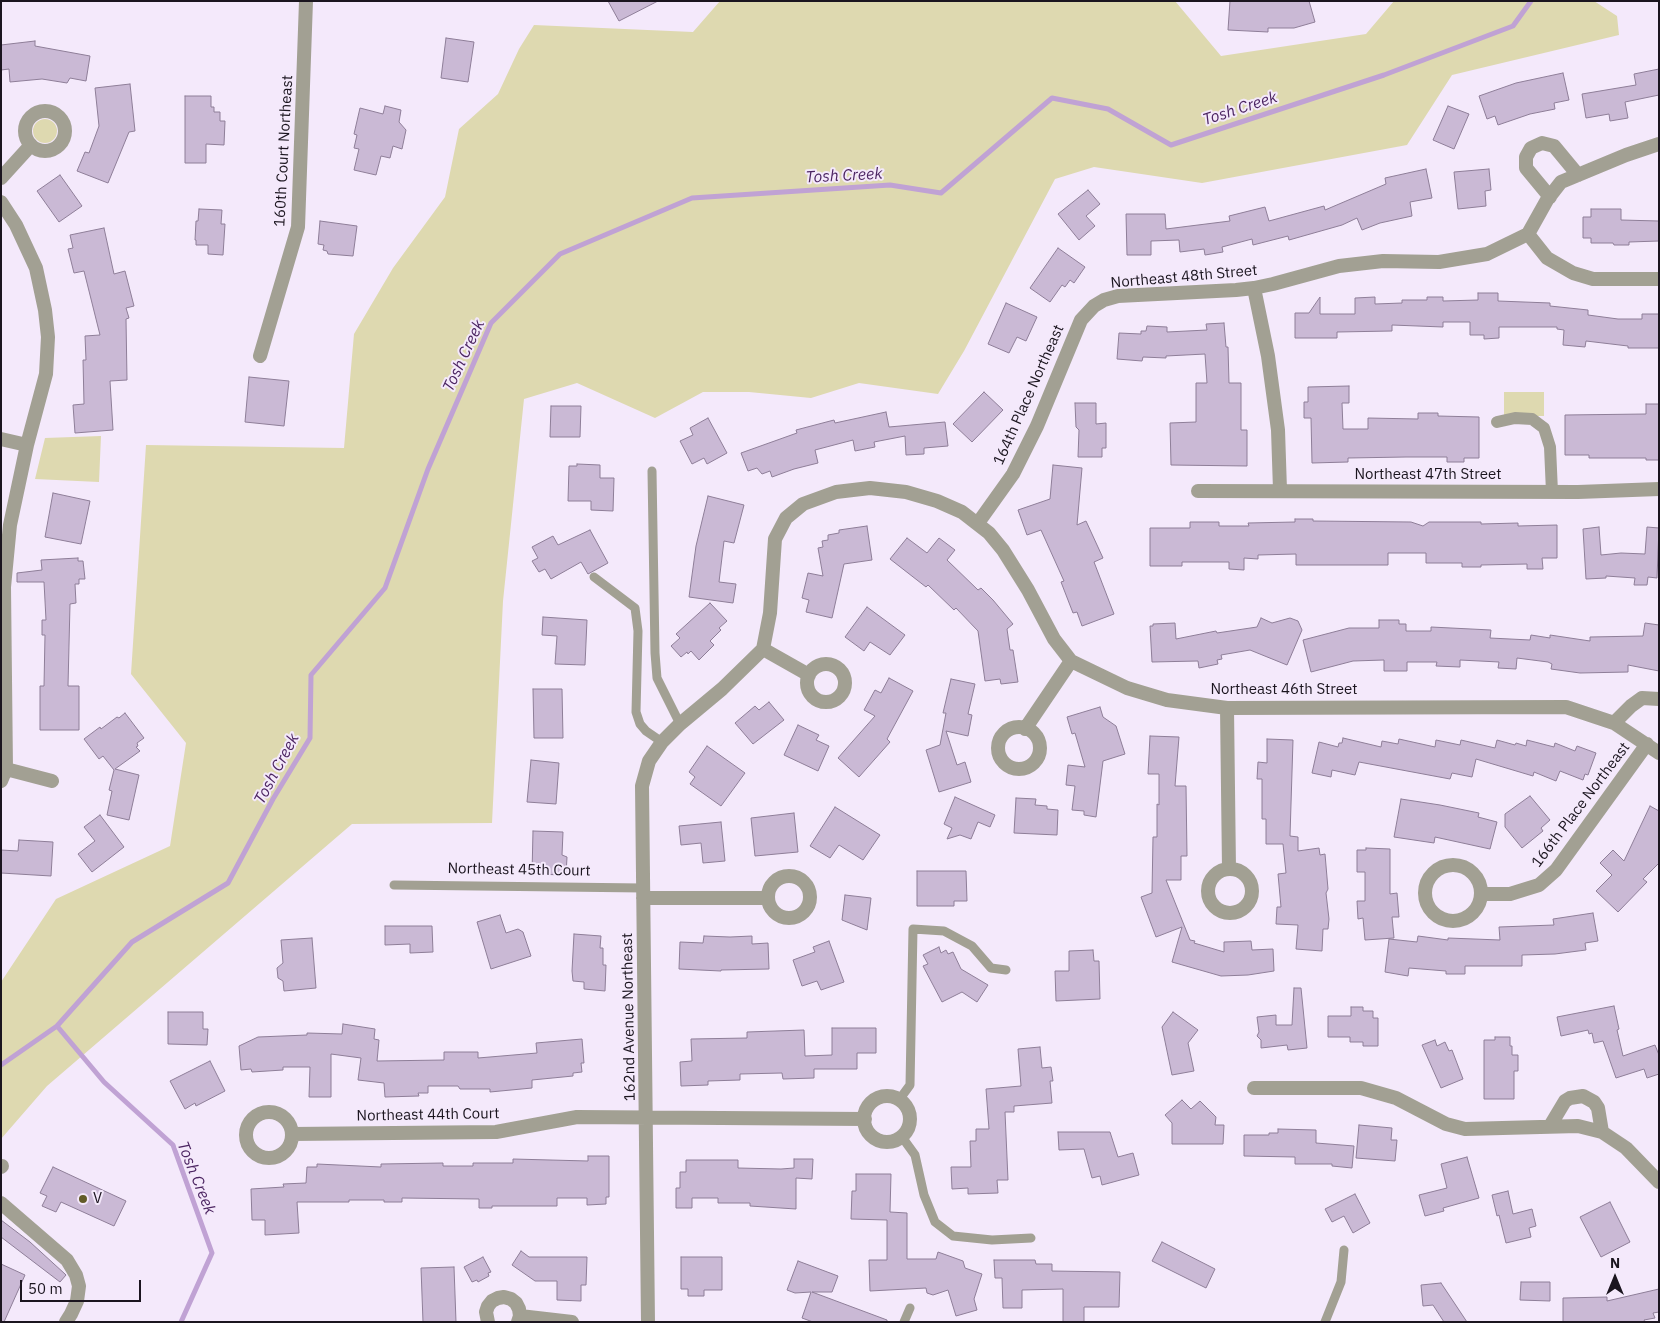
<!DOCTYPE html>
<html>
<head>
<meta charset="utf-8">
<style>
	body { margin:0 }
	#map { position:relative; width:1660px; height:1323px; overflow:hidden; background:#f4e9fb; font-family:"IBM Plex Sans",sans-serif }
	canvas { display:block }
	.frame { position:absolute; inset:0; border:2px solid #1b151f; pointer-events:none }
	.north { position:absolute; left:1590px; top:1253px; width:50px; height:50px; -webkit-text-stroke:4px #f4e9fb; paint-order:stroke; rotate:0deg; font-size:14px; font-weight:700; line-height:20px; text-align:center; color:#1b151f }
	.north::after { content:''; display:block; margin:auto; width:18px; height:22px; background:#1b151f; clip-path:polygon(50% 0,100% 100%,50% 72%,0 100%) }
	.scale { position:absolute; left:20px; top:1280px; width:121px; height:22px; box-sizing:border-box; border:2px solid #1b151f; border-top:0; padding-left:6px; font-size:15px; line-height:18px; white-space:nowrap; color:#1b151f; -webkit-text-stroke:4px #f4e9fb; paint-order:stroke }
</style>
</head>
<body>
<div id="map">
<canvas width="1660" height="1323"></canvas>
<div class="frame"></div>
<div class="north">N</div>
<div class="scale">50 m</div>
</div>
<script>
const context = document.querySelector('canvas').getContext('2d');
context.lineJoin = 'round';
function fill(path, color) {
  context.fillStyle = color;
  context.fill(path, 'evenodd');
}
function shape(rows) {
  const path = new Path2D();
  for (const r of rows) {
    if (r.length === 3) {
      path.moveTo(r[0] + r[2], r[1]);
      path.arc(r[0], r[1], r[2], 0, 2 * Math.PI);
      continue;
    }
    path.moveTo(r[0], r[1]);
    for (let i = 2; i < r.length; i += 2) path.lineTo(r[i], r[i + 1]);
  }
  return path;
}
function trace(path, color, width, dash) {
  context.strokeStyle = color;
  context.lineWidth = width;
  context.lineCap = dash ? 'butt' : 'round';
  context.setLineDash(dash || []);
  context.stroke(path);
}
function write(font, color, halo, rows, align = 'center') {
  context.font = font + ' "IBM Plex Sans",sans-serif';
  context.lineWidth = 4;
  context.setLineDash([]);
  context.textBaseline = 'middle';
  context.strokeStyle = halo;
  context.fillStyle = color;
  for (const [text, x, y, turn = 0] of rows) {
    context.save();
    context.translate(x, y);
    context.rotate((+turn || 0) * Math.PI / 180);
    context.textAlign = isNaN(turn) ? turn : align;
    if (halo) context.strokeText(text, 0, 0);
    context.fillText(text, 0, 0);
    context.restore();
  }
}
fill(shape([
	[720,1,1175,1,1221,56,1366,34,1394,1,1594,1,1617,16,1619,35,1452,75,1407,145,1202,183,1094,167,1055,179,964,351,938,394,859,383,811,398,749,392,703,392,655,418,577,383,524,399,503,601,492,823,352,824,47,1086,1,1139,1,982,56,899,170,846,186,743,131,674,146,445,344,448,354,334,393,268,445,197,459,129,498,94,519,49,534,25,693,32],
	[45,131,12],
	[1504,392,1544,392,1544,416,1504,416],
	[101,436,99,482,35,479,45,438]
]), '#ded9b0');
trace(shape([
	[1,1065,57,1026],
	[181,1322,212,1253,173,1145,104,1082,57,1026,132,942,228,883,273,799,310,738,311,675,385,588,428,469,491,323,560,254,692,198,890,185,941,193,1052,98,1108,109,1171,145,1384,75,1513,26,1531,1]
]), '#c0a2d4', 5);
const building = shape([
	[608,1,658,1,619,21,608,1],
	[1230,1,1309,1,1315,22,1294,28,1268,28,1268,32,1228,30,1230,1],
	[446,38,474,42,468,82,441,78,446,38],
	[35,41,35,46,90,56,86,81,70,78,67,83,42,79,10,82,9,69,1,70,1,45,35,41],
	[1659,69,1659,95,1625,102,1628,118,1610,121,1609,114,1586,118,1582,94,1636,85,1634,74,1659,69],
	[1563,73,1569,100,1554,103,1555,109,1530,114,1498,125,1495,116,1487,119,1479,96,1516,83,1563,73],
	[130,84,135,131,129,132,108,183,77,171,85,152,89,153,99,126,95,88,130,84],
	[185,96,211,96,211,107,214,107,214,112,220,112,220,121,225,121,224,145,206,144,206,163,185,163,185,96],
	[385,106,401,110,399,122,406,130,402,149,393,146,390,158,381,156,376,175,354,170,359,149,354,148,357,135,354,134,360,108,383,114,385,106],
	[1448,106,1469,114,1454,149,1433,140,1448,106],
	[1426,169,1432,198,1410,202,1412,216,1380,223,1362,230,1357,218,1342,225,1289,240,1288,236,1253,245,1252,239,1222,247,1223,252,1205,255,1204,249,1180,252,1179,240,1151,241,1151,255,1127,255,1126,214,1165,214,1166,229,1230,221,1229,216,1265,207,1269,221,1324,206,1325,210,1386,184,1385,178,1426,169],
	[1489,169,1491,190,1485,191,1486,206,1458,209,1454,172,1489,169],
	[60,175,82,206,59,222,37,191,60,175],
	[1088,190,1100,204,1086,216,1095,226,1079,240,1058,214,1088,190],
	[199,209,222,210,221,224,225,224,223,255,208,254,208,245,196,245,196,240,195,240,196,221,198,221,199,209],
	[1591,209,1621,209,1621,220,1659,221,1659,241,1629,242,1629,245,1614,245,1613,243,1591,243,1591,238,1583,238,1583,217,1591,217,1591,209],
	[320,221,357,226,353,256,328,254,327,251,323,250,324,245,318,244,320,221],
	[104,228,114,274,125,271,134,306,126,308,129,318,126,319,127,380,110,381,113,430,75,433,73,405,84,404,83,360,86,360,85,336,100,335,84,271,74,273,68,249,73,248,70,235,104,228],
	[1058,248,1085,267,1074,283,1070,280,1065,287,1062,285,1050,302,1030,288,1058,248],
	[1478,293,1498,293,1498,301,1550,303,1550,306,1588,310,1588,315,1618,319,1642,319,1642,314,1659,314,1659,348,1628,348,1628,346,1586,341,1585,347,1563,345,1564,330,1557,329,1557,327,1499,327,1499,338,1484,339,1484,335,1470,335,1470,322,1443,322,1443,327,1392,325,1392,331,1337,332,1337,338,1295,338,1295,313,1309,313,1320,297,1320,314,1355,314,1355,298,1375,297,1375,304,1402,303,1402,300,1427,300,1427,297,1443,297,1443,301,1478,300,1478,293],
	[1006,303,1037,317,1026,341,1017,337,1009,353,988,344,1006,303],
	[1224,323,1226,347,1228,347,1229,383,1241,383,1241,430,1247,430,1247,466,1171,465,1170,423,1196,422,1196,383,1207,383,1205,354,1166,356,1166,358,1143,357,1142,361,1117,359,1119,333,1141,334,1141,331,1146,331,1147,326,1167,327,1167,332,1207,330,1206,324,1224,323],
	[249,377,289,381,284,426,245,422,249,377],
	[1349,386,1349,403,1342,403,1343,429,1368,429,1368,418,1418,419,1418,413,1438,413,1438,416,1479,417,1479,458,1464,458,1464,462,1447,462,1447,457,1406,457,1348,458,1348,462,1312,463,1311,418,1304,418,1304,402,1308,402,1308,387,1349,386],
	[984,392,1003,410,972,442,953,424,984,392],
	[1075,403,1096,403,1096,424,1106,423,1106,448,1102,448,1102,457,1078,457,1079,430,1076,427,1075,403],
	[1646,404,1659,404,1659,460,1646,460,1646,458,1589,458,1589,455,1565,455,1565,415,1646,414,1646,404],
	[551,406,581,406,580,437,550,437,551,406],
	[886,412,889,427,945,422,948,446,924,448,924,454,906,455,905,436,874,442,875,447,855,451,853,440,815,450,818,463,794,469,772,477,770,471,762,474,757,468,748,471,741,453,797,433,796,430,834,420,835,423,886,412],
	[708,418,727,453,707,464,704,458,692,464,680,441,693,435,690,428,708,418],
	[577,464,600,465,600,478,614,478,613,511,591,510,591,501,568,501,569,466,577,466,577,464],
	[1053,465,1082,468,1077,525,1086,521,1103,558,1094,562,1114,614,1082,626,1077,612,1073,613,1061,582,1064,581,1041,530,1027,535,1018,510,1050,499,1053,465],
	[53,493,90,501,81,544,45,537,53,493],
	[708,496,744,505,734,543,724,541,719,582,736,584,733,603,689,597,696,546,708,496],
	[1295,519,1313,519,1313,521,1411,522,1423,526,1429,522,1481,522,1481,524,1518,523,1518,526,1557,525,1557,558,1542,558,1543,569,1527,569,1527,564,1481,565,1481,567,1462,567,1462,563,1426,563,1426,553,1388,553,1388,565,1296,565,1296,554,1258,555,1258,559,1244,558,1244,570,1229,569,1229,562,1182,562,1182,566,1150,566,1150,528,1190,528,1190,522,1219,522,1219,526,1249,526,1248,523,1295,522,1295,519],
	[867,526,872,560,844,564,832,618,806,612,809,600,802,598,808,573,823,576,818,548,823,547,822,541,828,540,828,535,839,533,839,530,867,526],
	[1599,527,1601,555,1621,553,1645,554,1647,527,1659,528,1657,578,1648,577,1647,585,1634,585,1635,578,1606,576,1606,578,1586,579,1583,529,1599,527],
	[590,530,608,563,588,574,581,562,551,579,545,569,539,572,532,561,538,558,532,547,553,536,558,545,590,530],
	[907,538,927,553,939,538,955,550,947,560,978,590,981,588,993,600,1013,624,1007,629,1010,650,1013,650,1018,682,1001,684,1000,679,985,681,978,631,956,608,954,610,928,585,926,587,890,559,907,538],
	[78,558,78,561,83,561,85,579,79,579,79,584,75,584,76,603,70,604,68,686,79,686,79,730,40,730,40,686,44,686,45,635,42,635,42,620,46,620,44,582,17,582,17,573,42,570,41,560,78,558],
	[710,603,727,621,719,628,721,630,710,641,714,645,699,660,691,651,688,654,687,652,681,657,671,646,680,638,676,634,710,603],
	[867,607,905,635,890,655,870,642,864,651,845,637,867,607],
	[543,617,587,620,585,665,555,664,557,636,542,635,543,617],
	[1261,618,1272,623,1290,618,1298,621,1302,630,1287,665,1250,650,1221,655,1222,659,1217,660,1218,664,1199,668,1198,661,1152,662,1150,626,1153,626,1153,624,1175,623,1176,639,1216,631,1217,633,1257,627,1261,618],
	[1379,620,1399,620,1399,624,1406,624,1406,631,1431,631,1431,627,1491,630,1490,638,1530,640,1531,635,1550,638,1550,635,1590,641,1590,637,1643,636,1645,623,1659,625,1659,671,1628,665,1628,672,1580,673,1551,669,1552,664,1548,662,1517,658,1516,669,1498,668,1499,662,1460,660,1460,667,1436,666,1437,662,1407,662,1407,671,1384,671,1384,660,1353,661,1311,672,1303,640,1349,628,1379,628,1379,620],
	[889,678,913,691,887,739,890,742,859,777,838,758,875,716,864,710,875,690,881,693,889,678],
	[951,679,975,684,968,714,972,715,968,736,946,731,957,765,965,762,971,782,939,792,926,750,940,745,946,713,943,713,951,679],
	[533,689,562,689,563,738,534,738,533,689],
	[769,702,784,720,753,744,735,723,755,706,759,710,769,702],
	[1100,707,1103,717,1116,726,1125,754,1103,761,1096,817,1084,815,1084,811,1072,810,1075,786,1066,785,1068,765,1085,767,1075,733,1072,734,1067,717,1100,707],
	[125,713,144,738,137,743,138,746,136,747,140,751,115,769,139,775,129,820,107,815,112,791,109,790,114,770,103,756,99,759,84,739,100,727,101,729,117,717,119,718,125,713],
	[798,725,819,735,816,740,829,746,818,771,784,755,798,725],
	[1150,736,1179,737,1175,786,1186,786,1187,856,1181,856,1181,880,1166,880,1190,940,1195,941,1194,943,1224,952,1224,942,1251,941,1252,950,1273,949,1274,971,1248,975,1221,976,1172,962,1182,927,1156,937,1141,897,1152,893,1153,837,1157,837,1157,804,1159,805,1159,774,1148,774,1150,736],
	[1343,738,1381,747,1382,741,1398,744,1399,739,1435,747,1436,740,1460,745,1461,740,1495,748,1497,740,1515,745,1516,743,1526,746,1527,740,1554,747,1555,743,1575,751,1577,746,1596,753,1588,775,1585,774,1583,780,1560,771,1556,781,1534,772,1533,776,1476,759,1472,777,1452,773,1450,779,1359,762,1355,775,1332,770,1331,777,1312,773,1319,742,1338,747,1339,743,1342,743,1343,738],
	[1267,739,1293,740,1290,836,1298,837,1298,851,1319,848,1320,855,1325,854,1328,889,1326,893,1329,919,1328,929,1323,929,1322,951,1296,949,1298,925,1276,924,1277,907,1281,907,1278,874,1286,873,1283,844,1266,844,1266,819,1262,819,1262,779,1257,779,1258,762,1267,763,1267,739],
	[707,746,745,773,721,806,690,784,695,777,689,772,707,746],
	[531,760,559,763,556,804,527,802,531,760],
	[1530,796,1550,820,1541,828,1543,831,1522,848,1505,827,1505,814,1530,796],
	[955,797,995,815,990,827,978,822,971,839,960,835,947,839,952,828,944,824,955,797],
	[1016,798,1036,799,1035,805,1047,806,1047,809,1058,810,1057,835,1014,833,1016,798],
	[1401,799,1440,805,1479,813,1478,817,1497,822,1490,849,1435,837,1434,843,1394,837,1401,799],
	[1650,806,1659,811,1659,863,1643,879,1647,882,1618,912,1596,891,1612,875,1600,863,1613,850,1624,861,1650,806],
	[835,807,880,835,863,860,839,845,830,858,810,846,835,807],
	[794,813,798,852,755,856,751,818,794,813],
	[100,815,124,847,92,872,78,854,95,841,84,827,100,815],
	[721,822,725,861,703,863,701,843,681,845,679,826,721,822],
	[533,831,563,832,562,855,567,857,566,875,532,874,533,831],
	[19,840,53,842,51,876,1,873,1,850,18,851,19,840],
	[1366,848,1390,849,1390,894,1397,893,1399,917,1392,917,1394,938,1365,940,1363,918,1358,919,1357,901,1365,901,1365,872,1357,872,1357,850,1366,850,1366,848],
	[917,871,966,871,967,901,954,901,954,906,917,906,917,871],
	[845,895,871,898,867,930,842,920,845,895],
	[1593,913,1598,941,1585,943,1586,950,1555,954,1522,955,1522,966,1465,966,1465,974,1446,974,1446,971,1409,968,1408,976,1385,972,1389,939,1417,942,1418,936,1448,940,1448,938,1500,940,1499,927,1554,925,1553,919,1593,913],
	[500,915,506,933,518,929,523,932,531,956,491,969,477,922,500,915],
	[385,926,432,926,433,952,410,953,410,944,385,945,385,926],
	[574,934,601,936,600,948,603,948,603,965,606,965,605,991,584,989,584,982,573,981,572,971,574,934],
	[704,936,730,937,752,936,752,944,768,943,769,969,721,970,721,971,679,969,680,942,703,943,704,936],
	[312,938,316,988,284,991,283,981,278,978,277,968,283,963,281,940,312,938],
	[829,941,844,982,821,990,817,981,802,986,793,960,815,952,813,947,829,941],
	[939,947,941,953,946,950,948,954,953,952,961,969,988,985,977,1002,962,992,942,1002,923,966,928,964,923,955,939,947],
	[1093,950,1094,961,1099,961,1100,999,1056,1001,1055,971,1069,971,1069,951,1093,950],
	[1294,988,1301,988,1307,1048,1288,1050,1287,1045,1261,1048,1261,1040,1257,1036,1259,1032,1257,1017,1276,1015,1276,1025,1292,1025,1294,988],
	[1614,1006,1619,1029,1617,1030,1623,1056,1655,1045,1659,1055,1659,1074,1647,1078,1644,1069,1616,1078,1603,1041,1594,1043,1592,1033,1589,1034,1588,1030,1561,1036,1557,1017,1614,1006],
	[1351,1007,1363,1007,1363,1011,1373,1011,1373,1018,1378,1018,1378,1046,1363,1046,1363,1042,1350,1042,1350,1037,1328,1037,1328,1016,1351,1016,1351,1007],
	[168,1012,203,1012,203,1029,208,1029,207,1045,168,1044,168,1012],
	[1173,1012,1198,1030,1188,1043,1194,1071,1172,1075,1162,1027,1173,1012],
	[343,1024,375,1029,374,1039,379,1040,377,1061,444,1060,444,1052,478,1052,478,1058,537,1053,536,1043,582,1039,584,1063,581,1063,582,1072,573,1073,573,1076,532,1080,532,1088,490,1092,490,1089,460,1089,458,1086,428,1086,428,1093,418,1093,419,1096,385,1097,384,1083,358,1080,361,1058,331,1054,331,1097,309,1097,310,1067,283,1067,283,1070,252,1072,251,1069,241,1070,239,1046,258,1037,307,1035,307,1033,342,1034,343,1024],
	[832,1028,876,1028,876,1053,857,1053,857,1069,814,1069,814,1078,783,1079,782,1073,740,1074,740,1080,708,1081,708,1085,681,1086,680,1062,692,1061,691,1039,747,1038,747,1032,804,1030,805,1056,832,1055,832,1028],
	[1495,1037,1510,1037,1510,1046,1512,1046,1512,1055,1518,1055,1518,1071,1514,1071,1514,1099,1484,1099,1484,1040,1495,1040,1495,1037],
	[1435,1040,1437,1046,1445,1042,1449,1051,1452,1050,1463,1079,1441,1088,1422,1045,1435,1040],
	[1040,1047,1042,1068,1051,1067,1053,1081,1050,1081,1052,1103,1014,1106,1014,1112,1005,1112,1008,1180,997,1180,998,1193,968,1194,968,1188,952,1189,951,1167,971,1167,970,1141,976,1141,976,1129,989,1129,986,1089,1021,1086,1018,1049,1040,1047],
	[210,1061,225,1091,196,1106,195,1103,185,1109,170,1081,210,1061],
	[1182,1100,1191,1109,1200,1101,1216,1117,1215,1125,1224,1125,1223,1144,1172,1144,1172,1123,1165,1115,1182,1100],
	[1359,1125,1392,1128,1391,1140,1397,1140,1395,1161,1356,1158,1359,1125],
	[1278,1129,1316,1130,1316,1143,1354,1146,1352,1168,1332,1166,1332,1164,1295,1164,1295,1157,1244,1156,1244,1135,1269,1135,1269,1133,1278,1133,1278,1129],
	[1058,1132,1110,1132,1118,1157,1133,1153,1139,1175,1102,1185,1100,1176,1092,1178,1084,1149,1059,1150,1058,1132],
	[588,1156,609,1156,609,1197,606,1197,606,1204,587,1205,587,1198,557,1198,557,1206,492,1206,492,1208,479,1208,479,1199,402,1198,402,1202,384,1202,384,1200,349,1200,349,1202,297,1202,299,1233,265,1235,265,1220,252,1220,251,1189,284,1187,283,1184,306,1183,307,1167,317,1167,317,1164,381,1167,381,1164,443,1163,443,1166,473,1166,473,1163,513,1163,513,1159,588,1161,588,1156],
	[1467,1157,1479,1198,1443,1208,1444,1211,1425,1216,1419,1195,1447,1188,1441,1164,1467,1157],
	[794,1159,813,1159,812,1179,796,1178,796,1209,750,1206,750,1203,718,1203,718,1198,692,1198,692,1208,676,1208,676,1188,680,1188,680,1172,686,1172,686,1160,738,1160,738,1168,781,1169,794,1168,794,1159],
	[53,1167,126,1201,114,1226,61,1202,56,1212,42,1206,47,1196,40,1193,53,1167],
	[856,1174,891,1174,890,1212,907,1213,907,1259,936,1259,938,1252,963,1261,965,1268,982,1274,974,1299,977,1310,956,1316,948,1290,933,1295,927,1293,926,1288,870,1291,869,1260,887,1260,887,1220,851,1219,852,1191,856,1191,856,1174],
	[1508,1191,1513,1214,1532,1209,1536,1226,1529,1228,1531,1237,1506,1243,1499,1215,1497,1216,1492,1195,1508,1191],
	[1355,1194,1370,1223,1353,1233,1344,1216,1332,1222,1325,1209,1355,1194],
	[1610,1202,1630,1242,1601,1257,1580,1217,1610,1202],
	[1,1220,30,1242,65,1274,66,1275,60,1282,1,1237,1,1220],
	[1162,1242,1215,1269,1206,1288,1152,1261,1162,1242],
	[521,1251,529,1257,587,1257,586,1285,581,1285,581,1301,557,1300,557,1281,535,1281,512,1265,521,1251],
	[483,1257,491,1272,488,1273,489,1276,478,1282,477,1280,472,1282,464,1267,483,1257],
	[681,1257,722,1257,722,1290,704,1290,704,1296,688,1296,688,1289,681,1289,681,1257],
	[994,1260,1035,1260,1036,1264,1052,1264,1052,1271,1120,1272,1119,1307,1084,1307,1084,1322,1063,1322,1063,1289,1022,1290,1022,1308,1003,1308,1002,1278,995,1278,994,1260],
	[798,1261,838,1276,832,1292,812,1292,887,1320,887,1322,813,1322,802,1318,811,1292,795,1293,787,1290,798,1261],
	[1,1264,25,1275,4,1322,1,1322,1,1264],
	[454,1267,456,1322,423,1322,421,1268,454,1267],
	[1521,1282,1550,1282,1550,1301,1520,1300,1521,1282],
	[1441,1283,1467,1322,1444,1322,1433,1305,1423,1306,1421,1285,1441,1283],
	[1659,1289,1659,1312,1653,1313,1655,1318,1644,1320,1645,1322,1563,1322,1563,1298,1607,1297,1607,1301,1659,1289]
]);
fill(building, '#cab9d5');
trace(building, '#8e7e98', 1);
trace(shape([
	[652,471,655,653,657,678,680,724],
	[594,577,635,608,638,631,636,712,640,724,646,731,662,742],
	[394,885,643,888],
	[899,1100,910,1085,913,929,944,931,972,946,991,968,1006,970],
	[902,1137,915,1155,924,1195,935,1222,953,1236,992,1240,1031,1238],
	[904,1322,910,1308],
	[1325,1322,1341,1282,1344,1250]
]), '#a2a093', 9);
trace(shape([
	[1497,422,1515,418,1532,419,1544,428,1550,447,1552,492]
]), '#a2a093', 12);
trace(shape([
	[45,131,20],
	[1,178,31,145],
	[1550,197,1526,168,1526,157,1531,148,1542,143,1554,146,1578,175],
	[1,202,16,225,36,268,45,310,48,337,46,374,27,445,10,525,4,587,6,769,1,781],
	[1528,234,1547,258,1573,273,1593,279,1659,279],
	[1254,288,1268,356,1278,430,1280,490],
	[260,356,298,227,306,1],
	[1,439,27,445],
	[1198,491,1578,492,1659,489],
	[978,523,1013,474,1037,426,1081,320,1094,306,1104,300,1118,296,1236,290,1254,288,1273,284,1339,266,1383,261,1439,262,1487,254,1528,234,1547,200,1561,182,1626,155,1659,144],
	[763,649,809,675],
	[826,683,19],
	[1227,708,1229,869],
	[1614,723,1631,706,1642,698,1659,699],
	[1019,748,21],
	[1025,729,1071,661],
	[6,769,52,781],
	[1453,893,28],
	[1230,891,22],
	[789,897,21],
	[1481,894,1510,894,1539,885,1556,870,1647,744],
	[643,898,768,898],
	[1254,1088,1361,1088,1396,1098,1446,1124,1465,1129,1578,1126,1602,1132,1626,1148,1659,1182],
	[887,1119,23],
	[269,1135,23],
	[1550,1126,1565,1101,1570,1098,1583,1096,1594,1102,1598,1108,1602,1132],
	[292,1134,496,1132,577,1117,865,1119],
	[1,1167,2,1166],
	[1,1203,67,1260,76,1275,79,1286,77,1301,71,1314,66,1322],
	[520,1316,572,1322],
	[488,1322,486,1312,488,1306,492,1301,498,1298,504,1297,511,1299,516,1303,519,1309,520,1316,518,1322],
	[648,1322,642,786,649,761,662,742,680,724,722,689,763,649,770,613,775,539,786,518,803,504,836,492,870,488,906,492,937,501,962,512,989,533,1003,550,1028,590,1054,639,1071,661,1127,688,1167,700,1227,708,1566,707,1614,723,1659,753]
]), '#a2a093', 14);
for (const [x, y, r, color] of [
	[83,1199,5,"#625b27"]
]) {
  const dot = new Path2D();
  dot.arc(x, y, r, 0, 2 * Math.PI);
  context.fillStyle = color;
  context.fill(dot);
  trace(dot, '#f4e9fb', 2);
}
write('15px', '#1b151f', '#f4e9fb', [
	["160th Court Northeast",284,151,-87],
	["Northeast 48th Street",1184,277,-5],
	["164th Place Northeast",1029,395,-66],
	["Northeast 47th Street",1428,475],
	["Northeast 46th Street",1284,690],
	["166th Place Northeast",1581,805,-53],
	["Northeast 45th Court",519,870,1],
	["162nd Avenue Northeast",629,1017,-91],
	["Northeast 44th Court",428,1115,-1]
]);
write('15px', '#1b151f', '#f4e9fb', [
	["V",93,1199]
], 'left');
write('italic 16px', '#4c2562', '#f4e9fb', [
	["Tosh Creek",1240,109,-18],
	["Tosh Creek",844,176,-3],
	["Tosh Creek",464,356,-65],
	["Tosh Creek",277,769,-62],
	["Tosh Creek",196,1178,68]
]);
</script>
</body>
</html>
